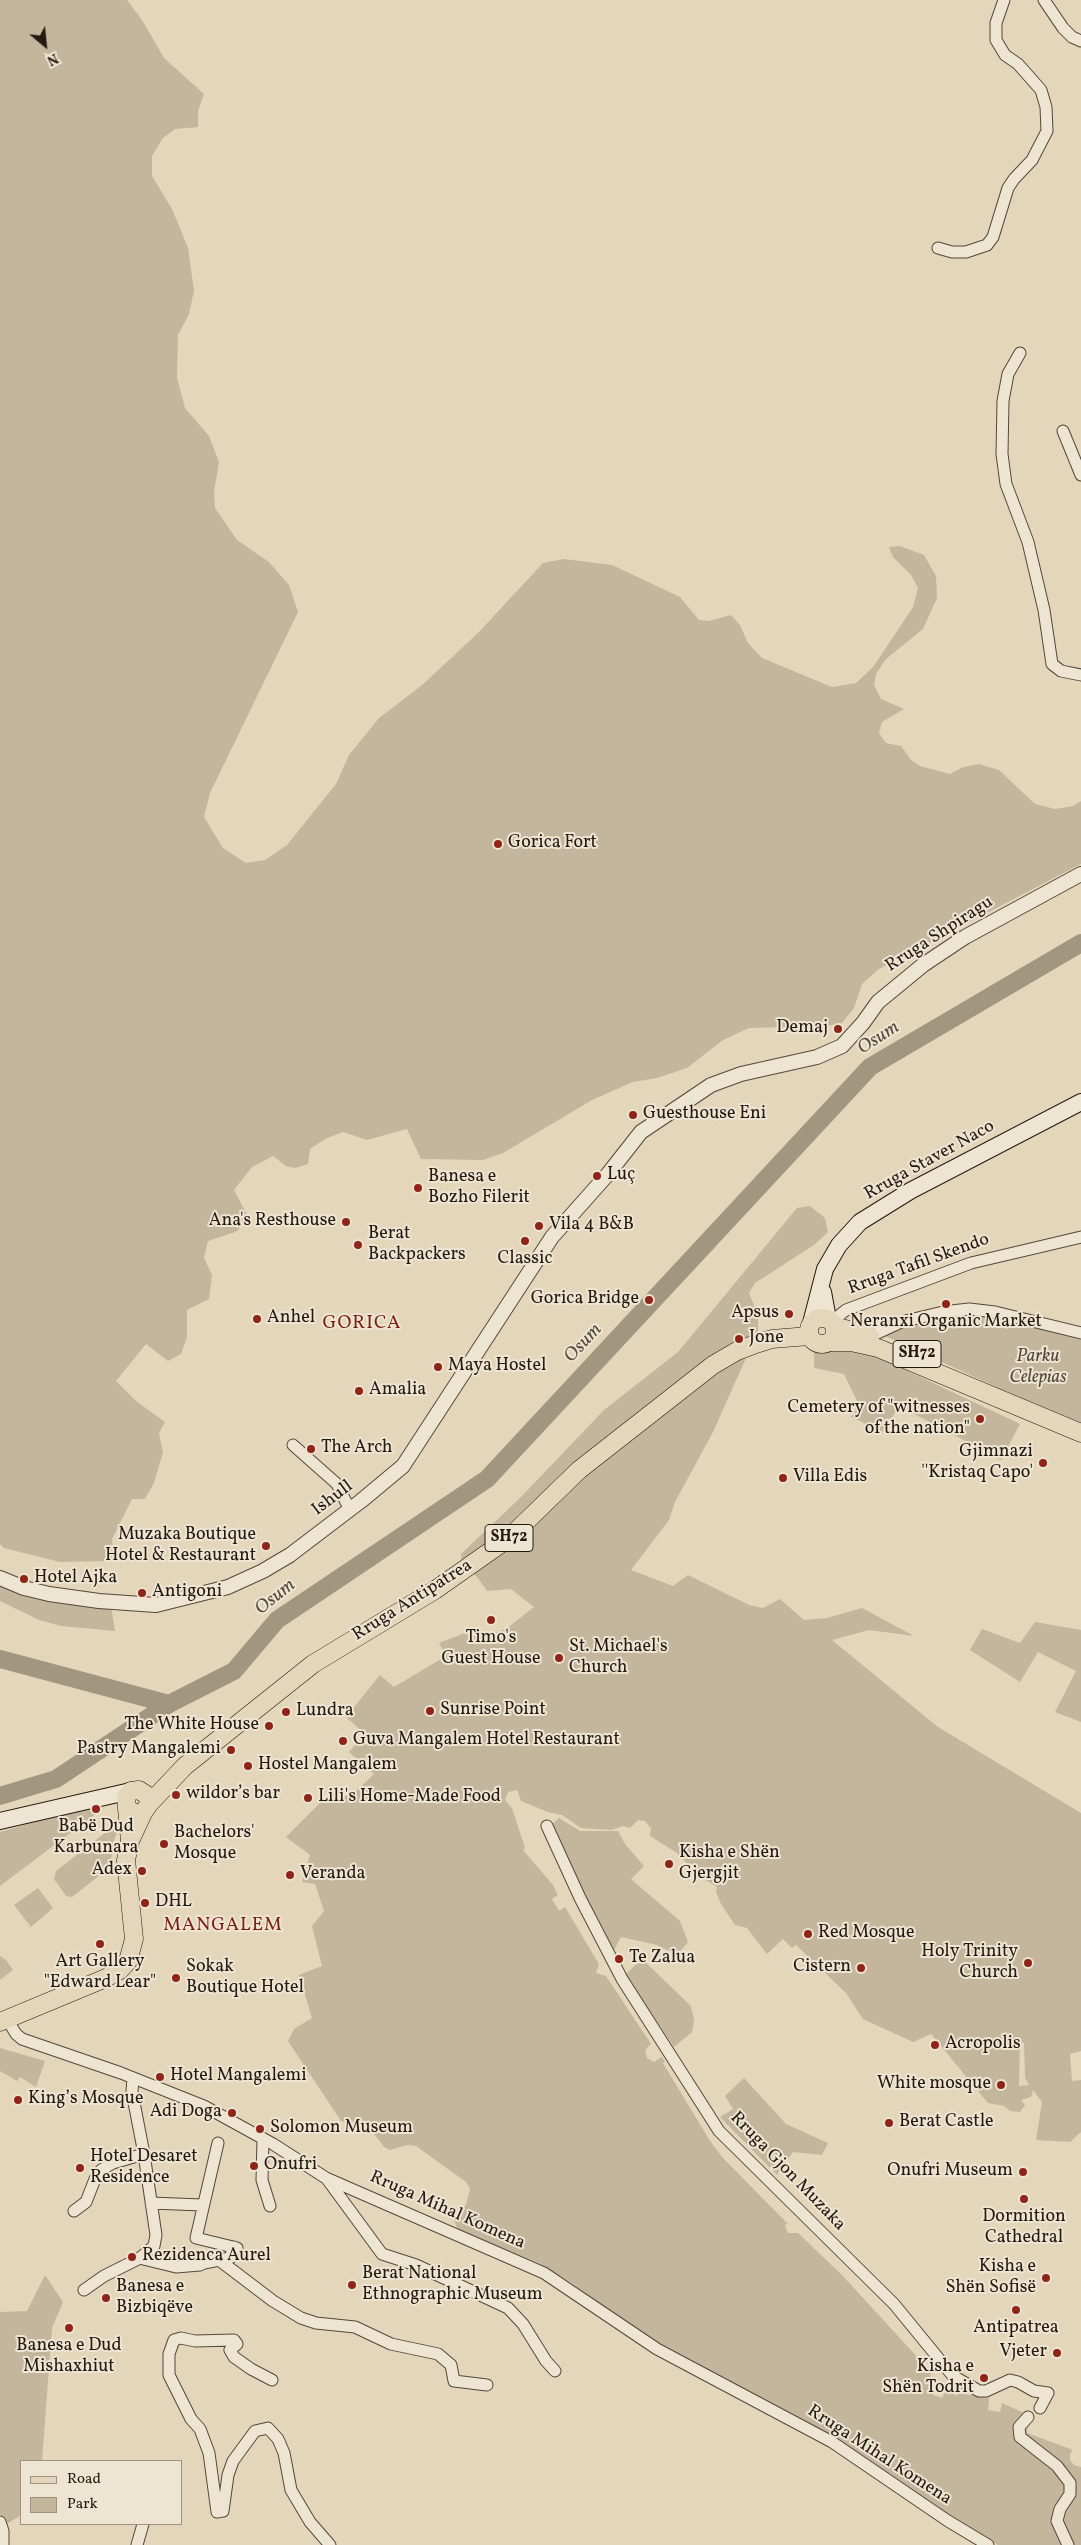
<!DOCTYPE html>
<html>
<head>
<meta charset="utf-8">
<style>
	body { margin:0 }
	#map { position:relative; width:1081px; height:2545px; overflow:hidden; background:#e3d6ba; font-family:Vollkorn,serif }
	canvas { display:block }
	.legend { position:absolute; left:20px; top:2460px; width:162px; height:65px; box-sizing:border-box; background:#ede4d2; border:1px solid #9d9384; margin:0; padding:6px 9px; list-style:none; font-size:15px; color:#251910 }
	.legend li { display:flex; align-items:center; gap:10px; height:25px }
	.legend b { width:25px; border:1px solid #9d9384 }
	.north { position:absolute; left:20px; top:20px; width:50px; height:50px; -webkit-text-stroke:4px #ede4d2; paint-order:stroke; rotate:152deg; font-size:14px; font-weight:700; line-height:20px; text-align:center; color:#251910 }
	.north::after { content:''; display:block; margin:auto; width:18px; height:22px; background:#251910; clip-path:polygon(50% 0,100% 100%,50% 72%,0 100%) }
</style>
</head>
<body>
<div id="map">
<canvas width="1081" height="2545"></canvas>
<ul class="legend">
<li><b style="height:6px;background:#e3d6ba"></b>Road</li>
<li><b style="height:14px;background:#c3b69d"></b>Park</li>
</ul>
<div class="north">N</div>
</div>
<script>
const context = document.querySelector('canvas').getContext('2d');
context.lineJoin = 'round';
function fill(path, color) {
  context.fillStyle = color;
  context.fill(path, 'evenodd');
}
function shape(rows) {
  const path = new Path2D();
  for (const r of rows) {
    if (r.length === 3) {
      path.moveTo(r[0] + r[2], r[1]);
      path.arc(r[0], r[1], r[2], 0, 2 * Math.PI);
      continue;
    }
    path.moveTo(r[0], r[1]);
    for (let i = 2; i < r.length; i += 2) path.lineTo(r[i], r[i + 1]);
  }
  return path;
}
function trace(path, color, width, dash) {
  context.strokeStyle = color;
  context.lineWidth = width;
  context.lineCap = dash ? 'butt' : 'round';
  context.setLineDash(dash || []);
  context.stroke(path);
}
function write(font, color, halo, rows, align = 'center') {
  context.font = font + ' Vollkorn,serif';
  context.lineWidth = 4;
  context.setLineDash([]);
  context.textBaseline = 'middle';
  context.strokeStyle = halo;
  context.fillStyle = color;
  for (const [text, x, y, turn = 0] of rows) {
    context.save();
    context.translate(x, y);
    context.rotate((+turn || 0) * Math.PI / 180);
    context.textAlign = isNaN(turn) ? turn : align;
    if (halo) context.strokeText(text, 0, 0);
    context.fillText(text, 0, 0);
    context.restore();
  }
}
fill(shape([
	[0,0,127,0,142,20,164,58,204,94,198,111,198,127,175,129,163,138,152,156,152,176,172,209,188,248,194,291,189,314,178,335,177,378,185,408,209,436,219,462,214,492,215,508,237,540,269,562,289,585,298,612,210,793,204,817,223,848,246,863,265,860,287,845,336,784,349,755,379,718,421,686,478,633,543,563,564,559,612,565,680,597,699,620,709,621,731,615,740,625,748,643,762,658,832,687,856,683,873,667,913,607,918,588,911,575,893,557,889,547,900,546,924,555,936,576,937,598,923,629,886,659,876,674,874,685,881,699,904,709,882,722,879,733,886,743,901,746,911,760,920,766,950,774,963,767,979,764,999,770,1035,804,1055,809,1073,806,1081,801,1081,864,879,969,862,984,854,1008,842,1023,827,1026,749,1028,723,1040,687,1068,657,1078,633,1082,592,1100,503,1153,483,1160,421,1159,407,1129,367,1140,343,1132,325,1139,310,1149,308,1164,295,1168,286,1166,273,1156,252,1167,234,1190,247,1215,238,1231,208,1241,204,1258,212,1275,209,1299,187,1310,187,1337,181,1354,168,1361,146,1344,116,1381,136,1401,165,1422,159,1433,163,1452,154,1483,145,1499,132,1499,112,1539,114,1561,60,1562,4,1548,0,1544],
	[810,1206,825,1218,828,1232,814,1245,755,1283,749,1293,758,1315,758,1331,713,1432,675,1502,669,1520,631,1570,673,1586,688,1575,749,1605,763,1608,780,1599,804,1620,827,1618,862,1608,914,1636,869,1630,832,1640,938,1727,1081,1813,1081,2051,1070,2054,1072,2081,1081,2080,1081,2132,1070,2142,1036,2140,1042,2102,1033,2090,1031,2097,1021,2100,1025,2105,1020,2112,1010,2111,1004,2106,988,2103,931,2034,913,2042,863,2019,846,1993,796,1945,792,1948,783,1939,767,1954,747,1928,735,1925,721,1904,716,1892,717,1887,698,1875,677,1853,650,1836,651,1828,645,1821,638,1820,630,1828,623,1826,611,1830,581,1828,562,1815,548,1812,521,1801,517,1790,508,1792,505,1800,512,1808,525,1848,523,1850,553,1885,558,1895,552,1899,559,1911,565,1907,599,1964,596,1973,606,1976,651,2044,645,2050,647,2058,654,2062,662,2057,665,2062,663,2063,710,2141,723,2158,788,2224,785,2225,788,2233,798,2233,842,2275,931,2372,929,2385,933,2395,942,2398,945,2392,941,2389,943,2388,955,2392,954,2395,956,2396,958,2393,989,2398,988,2410,1000,2412,1002,2403,1024,2413,1029,2421,1027,2433,1073,2450,1070,2454,1070,2460,1074,2465,1081,2467,1081,2545,998,2545,627,2325,572,2283,539,2263,458,2230,454,2220,458,2210,466,2205,470,2189,466,2182,416,2146,407,2145,390,2150,384,2147,364,2121,359,2120,347,2123,341,2121,288,2041,294,2029,312,2018,299,1975,322,1966,312,1926,324,1911,315,1884,302,1882,310,1855,286,1837,324,1799,352,1795,374,1774,349,1752,365,1734,346,1717,380,1675,394,1687,446,1656,439,1643,465,1633,480,1638,506,1629,534,1607,511,1589,487,1591,477,1577,462,1564,461,1554,521,1497,604,1410,678,1352,797,1208],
	[1020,2042,1024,2043,1025,2078,1029,2085,1019,2086],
	[964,1313,998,1317,1081,1340,1081,1428,1000,1394,994,1386,883,1335,902,1325],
	[814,1345,874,1355,1020,1424,1001,1460,899,1406,883,1432,851,1417,859,1405,844,1374,814,1368],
	[0,1580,111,1606,115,1631,61,1626,39,1620,0,1601],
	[1035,1622,1081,1630,1081,1722,1055,1712,1076,1671,1038,1652,1020,1682,970,1650,982,1629,1020,1643],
	[93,1805,99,1805,101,1810,0,1886,0,1832],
	[559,1818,580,1831,618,1831,625,1844,644,1866,631,1879,680,1921,688,1942,677,1955,657,1945,621,1937,612,1954,549,1827],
	[123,1819,114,1840,110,1867,72,1897,66,1896,54,1879,56,1871],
	[38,1888,53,1908,31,1927,14,1905],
	[0,1956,6,1960,13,1970,0,1980],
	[642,1959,691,2006,694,2021,692,2032,674,2047,625,1975],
	[0,2048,45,2061,36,2087,20,2077,17,2081,0,2071],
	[744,2078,786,2124,828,2143,822,2155,793,2152,777,2175,720,2117,733,2109,725,2096],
	[45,2275,63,2302,52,2328,42,2461,21,2461,21,2515,5,2525,0,2513,0,2312,27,2311]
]), '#c3b69d');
trace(shape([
	[0,1659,169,1704,234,1671,277,1620,487,1479,870,1067,1081,943],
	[0,1796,56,1779,169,1704]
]), '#a29680', 18);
const minor = shape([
	[1044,0,1063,28,1072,37,1081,41],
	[938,248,952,252,966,252,987,245,993,237,1008,188,1014,179,1032,160,1047,131,1046,107,1041,90,1018,64,1005,55,996,40,996,23,1004,0],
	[1020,353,1008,374,1003,401,1002,454,1006,484,1028,542,1044,610,1052,664,1061,671,1081,675],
	[1063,431,1081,475],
	[831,1322,846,1310,971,1263,1081,1237],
	[871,1336,901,1322,943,1312,969,1309,995,1312,1081,1333],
	[293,1445,337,1484,350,1510],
	[547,1826,580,1898,622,1979,719,2131,894,2304,953,2376,979,2391,986,2391,1010,2380,1018,2382,1034,2391,1048,2393,1040,2408],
	[7,2019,16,2034,22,2039,121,2073,204,2106,273,2144,326,2178,544,2273,657,2349,832,2442,948,2521,988,2545],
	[263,2139,262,2180,270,2206],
	[218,2143,196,2238,237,2248],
	[327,2179,382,2254,416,2265,508,2308,523,2324,546,2361,555,2371],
	[151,2203,202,2205],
	[74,2211,86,2202,95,2179,101,2170,113,2163,144,2154],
	[139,2258,176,2267,200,2265,204,2263,230,2258,234,2247],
	[219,2260,273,2301,301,2318,316,2323,355,2327,391,2344,438,2354,451,2365,454,2381,487,2385],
	[84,2290,104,2276,140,2258,154,2246,156,2235,144,2154,132,2092,133,2078],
	[272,2380,251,2369,234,2357,230,2350,237,2344,234,2340,195,2341,181,2338,174,2340,169,2354,169,2375,191,2419,200,2429,209,2453,217,2512,223,2511,228,2475,233,2461,255,2431,268,2428,278,2439,284,2453,291,2490,310,2522,330,2545],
	[1028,2417,1019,2427,1020,2437,1057,2466,1070,2483,1070,2494,1060,2509,1057,2521,1068,2545],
	[0,2522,3,2531,3,2545],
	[137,2545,143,2524]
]);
const tertiary = shape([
	[0,1578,24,1588,49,1594,99,1601,156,1605,228,1587,263,1571,290,1555,361,1501,403,1466,552,1237,608,1174,641,1132,711,1085,741,1074,817,1057,842,1046,863,1023,878,1002,923,965,965,937,1081,874]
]);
const secondary = shape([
	[823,1292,828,1319],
	[811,1323,825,1269,839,1245,860,1222,910,1191,1081,1102],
	[0,1821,135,1790]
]);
const primary = shape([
	[822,1331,13],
	[834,1326,870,1336],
	[830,1342,851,1342,878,1348,1081,1433],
	[149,1804,185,1766,313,1664,435,1590,509,1538,579,1470,713,1365,737,1351,753,1345,772,1339,809,1336],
	[127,1809,137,1814,143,1813,149,1804,148,1796,139,1790,131,1791,126,1797,130,1841],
	[0,2022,106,1978,120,1970,128,1961,134,1939,126,1860,130,1841,143,1813]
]);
trace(minor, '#54483a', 13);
trace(tertiary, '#54483a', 16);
trace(secondary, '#251910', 18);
trace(primary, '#251910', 19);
trace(minor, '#ede4d2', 11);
trace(tertiary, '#ede4d2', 14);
trace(secondary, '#ede4d2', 16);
trace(primary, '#e3d6ba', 18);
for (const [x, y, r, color] of [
	[498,844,5,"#8f2418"],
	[838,1029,5,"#8f2418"],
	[633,1115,5,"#8f2418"],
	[597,1176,5,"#8f2418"],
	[418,1188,5,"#8f2418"],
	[346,1222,5,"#8f2418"],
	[539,1226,5,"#8f2418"],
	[525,1241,5,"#8f2418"],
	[358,1245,5,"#8f2418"],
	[649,1300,5,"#8f2418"],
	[946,1304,5,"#8f2418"],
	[789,1314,5,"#8f2418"],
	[257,1319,5,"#8f2418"],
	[739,1339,5,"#8f2418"],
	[438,1367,5,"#8f2418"],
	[359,1391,5,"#8f2418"],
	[980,1419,5,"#8f2418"],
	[311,1449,5,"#8f2418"],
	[1043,1463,5,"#8f2418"],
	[783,1478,5,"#8f2418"],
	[266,1546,5,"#8f2418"],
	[24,1579,5,"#8f2418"],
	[142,1593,5,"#8f2418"],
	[491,1620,5,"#8f2418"],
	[559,1658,5,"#8f2418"],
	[430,1711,5,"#8f2418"],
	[286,1712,5,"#8f2418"],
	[269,1726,5,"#8f2418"],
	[343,1741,5,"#8f2418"],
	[231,1750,5,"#8f2418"],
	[248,1766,5,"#8f2418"],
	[176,1795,5,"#8f2418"],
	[308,1798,5,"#8f2418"],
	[96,1809,5,"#8f2418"],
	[164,1844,5,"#8f2418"],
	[669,1864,5,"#8f2418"],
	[142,1871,5,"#8f2418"],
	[290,1875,5,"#8f2418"],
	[145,1903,5,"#8f2418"],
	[808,1934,5,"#8f2418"],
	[100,1944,5,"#8f2418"],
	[619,1959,5,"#8f2418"],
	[1028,1963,5,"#8f2418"],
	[861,1968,5,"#8f2418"],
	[176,1978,5,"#8f2418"],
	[935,2045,5,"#8f2418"],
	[160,2077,5,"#8f2418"],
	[1001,2085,5,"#8f2418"],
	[18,2100,5,"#8f2418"],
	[232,2113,5,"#8f2418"],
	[889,2123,5,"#8f2418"],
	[260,2129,5,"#8f2418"],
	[254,2166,5,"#8f2418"],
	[80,2168,5,"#8f2418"],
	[1023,2172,5,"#8f2418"],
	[1024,2199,5,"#8f2418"],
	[132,2257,5,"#8f2418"],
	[1046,2278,5,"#8f2418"],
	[352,2285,5,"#8f2418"],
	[106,2298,5,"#8f2418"],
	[1016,2310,5,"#8f2418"],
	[69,2328,5,"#8f2418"],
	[1057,2353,5,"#8f2418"],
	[984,2378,5,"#8f2418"]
]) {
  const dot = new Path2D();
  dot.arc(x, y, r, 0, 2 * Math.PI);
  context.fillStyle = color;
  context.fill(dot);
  trace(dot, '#ede4d2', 2);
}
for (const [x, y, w] of [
	[917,1354,48],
	[509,1538,48]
]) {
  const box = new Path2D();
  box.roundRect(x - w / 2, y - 13.5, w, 27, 4);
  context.fillStyle = '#ede4d2';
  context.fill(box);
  trace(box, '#251910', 1);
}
write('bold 16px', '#251910', null, [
	["SH72",917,1354],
	["SH72",509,1538]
]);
write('18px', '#251910', '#ede4d2', [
	["Gorica Fort",508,844],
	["Demaj",828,1029,"right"],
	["Guesthouse Eni",643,1115],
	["Luç",607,1176],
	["Banesa e",428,1178],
	["Bozho Filerit",428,1199],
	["Ana's Resthouse",336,1222,"right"],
	["Vila 4 B&B",549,1226],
	["Berat",368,1235],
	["Backpackers",368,1256],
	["Classic",525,1260,"center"],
	["Gorica Bridge",639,1300,"right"],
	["Apsus",779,1314,"right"],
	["Anhel",267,1319],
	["Neranxi Organic Market",946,1323,"center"],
	["Jone",749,1339],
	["Maya Hostel",448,1367],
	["Amalia",369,1391],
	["Cemetery of \"witnesses",970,1409,"right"],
	["of the nation\"",970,1430,"right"],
	["The Arch",321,1449],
	["Gjimnazi",1033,1453,"right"],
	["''Kristaq Capo'",1033,1474,"right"],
	["Villa Edis",793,1478],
	["Muzaka Boutique",256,1536,"right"],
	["Hotel & Restaurant",256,1557,"right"],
	["Hotel Ajka",34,1579],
	["Antigoni",152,1593],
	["Timo's",491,1639,"center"],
	["Guest House",491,1660,"center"],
	["St. Michael's",569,1648],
	["Church",569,1669],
	["Sunrise Point",440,1711],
	["Lundra",296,1712],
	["The White House",259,1726,"right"],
	["Guva Mangalem Hotel Restaurant",353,1741],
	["Pastry Mangalemi",221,1750,"right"],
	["Hostel Mangalem",258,1766],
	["wildor’s bar",186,1795],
	["Lili's Home-Made Food",318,1798],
	["Babë Dud",96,1828,"center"],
	["Karbunara",96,1849,"center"],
	["Bachelors'",174,1834],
	["Mosque",174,1855],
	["Kisha e Shën",679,1854],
	["Gjergjit",679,1875],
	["Adex",132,1871,"right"],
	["Veranda",300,1875],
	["DHL",155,1903],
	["Red Mosque",818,1934],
	["Holy Trinity",1018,1953,"right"],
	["Church",1018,1974,"right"],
	["Te Zalua",629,1959],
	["Art Gallery",100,1963,"center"],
	["\"Edward Lear\"",100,1984,"center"],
	["Sokak",186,1968],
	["Boutique Hotel",186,1989],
	["Cistern",851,1968,"right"],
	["Acropolis",945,2045],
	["Hotel Mangalemi",170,2077],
	["White mosque",991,2085,"right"],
	["King’s Mosque",28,2100],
	["Adi Doga",222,2113,"right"],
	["Berat Castle",899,2123],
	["Solomon Museum",270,2129],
	["Hotel Desaret",90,2158],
	["Residence",90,2179],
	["Onufri",264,2166],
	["Onufri Museum",1013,2172,"right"],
	["Dormition",1024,2218,"center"],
	["Cathedral",1024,2239,"center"],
	["Rezidenca Aurel",142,2257],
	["Kisha e",1036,2268,"right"],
	["Shën Sofisë",1036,2289,"right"],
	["Berat National",362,2275],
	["Ethnographic Museum",362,2296],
	["Banesa e",116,2288],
	["Bizbiqëve",116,2309],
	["Antipatrea",1016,2329,"center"],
	["Banesa e Dud",69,2347,"center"],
	["Mishaxhiut",69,2368,"center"],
	["Vjeter",1047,2353,"right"],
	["Kisha e",974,2368,"right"],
	["Shën Todrit",974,2389,"right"]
], 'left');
write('18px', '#251910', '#ede4d2', [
	["Rruga Shpiragu",940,935,-33],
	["Rruga Staver Naco",930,1161,-29],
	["Rruga Tafil Skendo",919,1265,-20],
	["Ishull",333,1499,-37],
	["Rruga Antipatrea",413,1601,-32],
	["Rruga Gjon Muzaka",787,2172,46],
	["Rruga Mihal Komena",447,2211,24],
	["Rruga Mihal Komena",879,2456,33]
]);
write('italic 18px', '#54483a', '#ede4d2', [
	["Parku",1038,1358],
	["Celepias",1038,1379]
]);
write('italic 19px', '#574b3d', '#ede4d2', [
	["Osum",879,1039,-33],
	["Osum",584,1344,-47],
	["Osum",276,1598,-39]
]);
context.letterSpacing = '1px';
write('19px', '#7a1f14', '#ede4d2', [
	["GORICA",362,1325],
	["MANGALEM",223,1927]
]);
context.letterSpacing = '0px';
</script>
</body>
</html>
